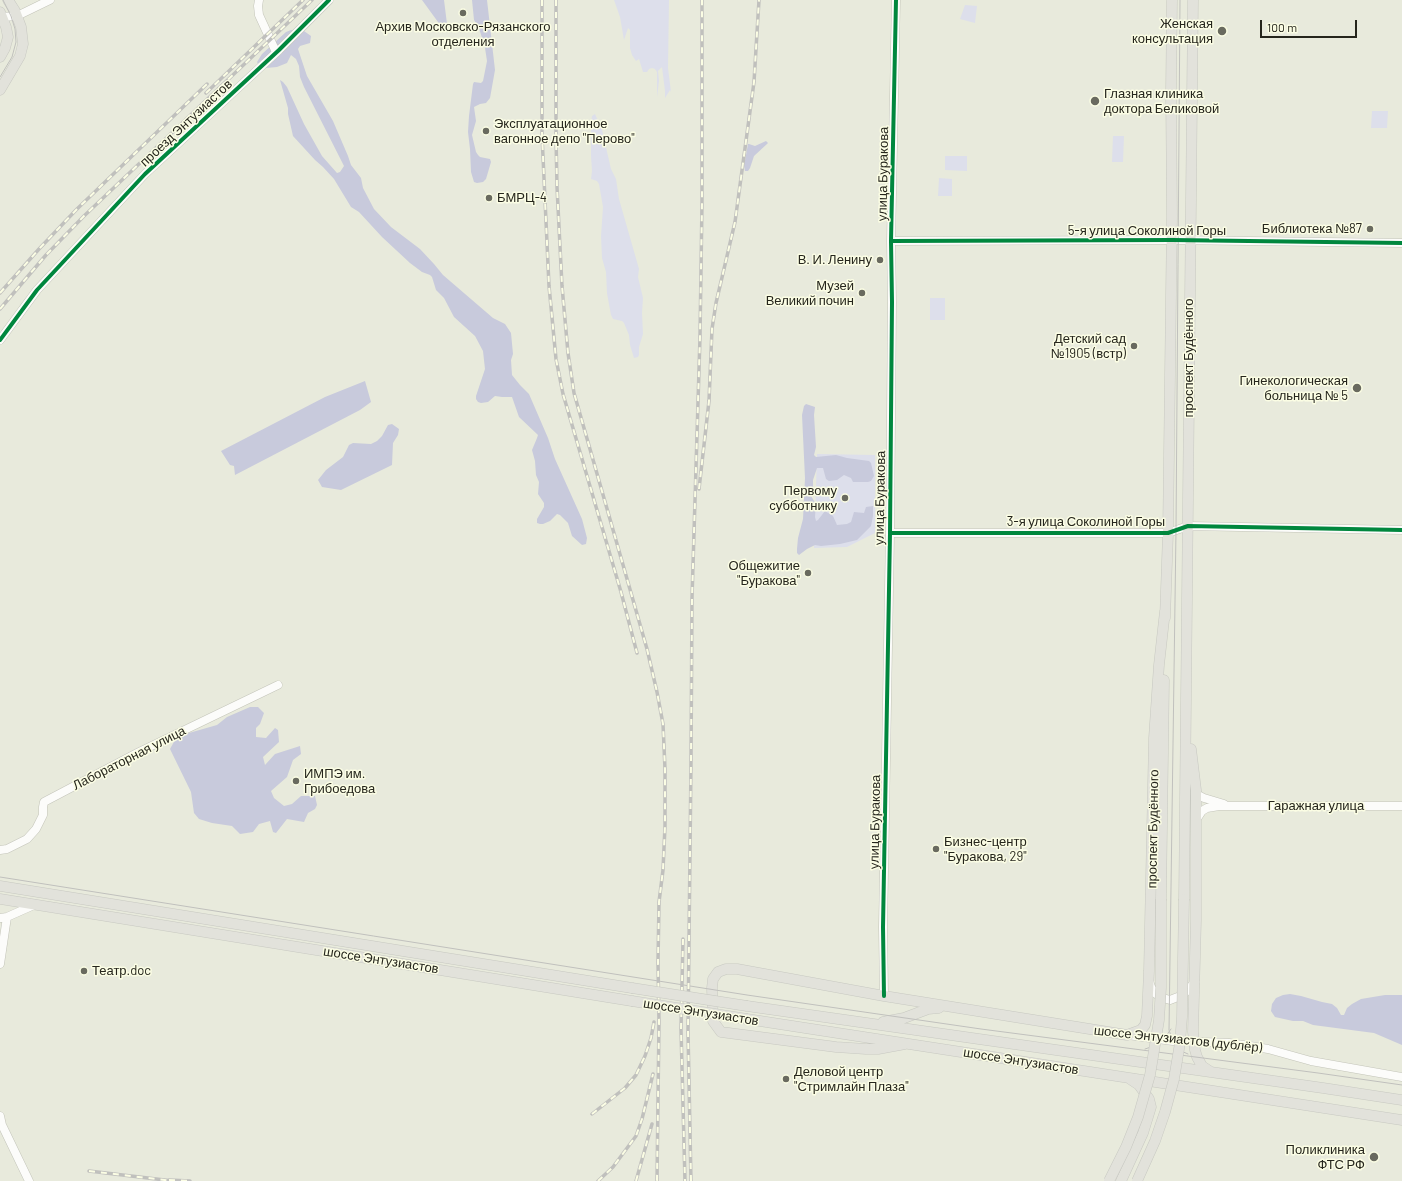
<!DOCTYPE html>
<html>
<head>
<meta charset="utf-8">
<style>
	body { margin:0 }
	#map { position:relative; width:1402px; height:1181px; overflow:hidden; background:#e8eadc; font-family:Barlow,sans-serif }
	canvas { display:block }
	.scale { position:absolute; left:1260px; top:20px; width:97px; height:18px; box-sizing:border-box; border:2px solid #25251c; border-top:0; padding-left:5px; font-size:12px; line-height:14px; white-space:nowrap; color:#25251c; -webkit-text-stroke:3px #fbfde4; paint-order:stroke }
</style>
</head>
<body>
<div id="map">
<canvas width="1402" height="1181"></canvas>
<div class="scale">100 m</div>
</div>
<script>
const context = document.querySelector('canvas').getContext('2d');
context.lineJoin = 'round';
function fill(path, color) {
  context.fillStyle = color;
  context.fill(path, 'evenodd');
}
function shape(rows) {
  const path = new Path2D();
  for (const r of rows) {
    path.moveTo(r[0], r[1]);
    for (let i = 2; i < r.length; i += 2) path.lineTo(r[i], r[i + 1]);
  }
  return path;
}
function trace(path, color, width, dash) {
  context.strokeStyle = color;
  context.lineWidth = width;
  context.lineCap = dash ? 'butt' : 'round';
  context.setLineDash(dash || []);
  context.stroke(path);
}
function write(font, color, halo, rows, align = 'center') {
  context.font = font + ' Barlow,sans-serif';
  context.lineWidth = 3;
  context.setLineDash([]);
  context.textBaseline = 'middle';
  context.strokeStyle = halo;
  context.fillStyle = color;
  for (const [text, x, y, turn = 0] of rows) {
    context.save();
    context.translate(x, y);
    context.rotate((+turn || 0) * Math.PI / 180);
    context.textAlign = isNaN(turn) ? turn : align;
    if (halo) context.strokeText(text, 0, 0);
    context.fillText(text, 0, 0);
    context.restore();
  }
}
fill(shape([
	[614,0,669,0,668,68,671,92,670,90,665,98,665,91,662,67,658,71,659,81,657,97,657,72,655,69,652,68,649,69,647,72,643,72,639,59,636,61,632,55,630,48,630,30,628,28,624,40,620,17],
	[965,5,977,6,975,23,960,19],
	[1372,111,1388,111,1387,128,1371,128],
	[595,114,602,130,611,169,616,179,619,199,639,269,638,277,643,298,642,313,643,334,639,347,639,355,638,357,634,358,630,345,629,335,624,323,622,321,613,319,611,315,607,293,606,272,602,258,601,236,603,207,599,184,597,181,591,179,592,171,591,156,591,123,592,116],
	[1113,136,1124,136,1123,162,1112,162],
	[945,156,967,156,967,171,945,170],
	[939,178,952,179,952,196,938,196],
	[930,298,945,298,945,320,930,320],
	[817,454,875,455,875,533,847,547,814,548]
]), '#dddfeb');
fill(shape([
	[422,0,444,0,447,24,443,26,438,22],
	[472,0,487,0,495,70,490,98,486,103,480,104,474,107,476,121,472,135,476,152,478,155,480,157,490,159,491,162,486,179,483,182,477,183,474,182,471,172,470,149,468,132,469,116,473,84,474,82,481,83,483,81,487,61,485,48,479,28,474,20],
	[291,30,304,31,311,36,310,43,300,46,298,49,307,76,333,121,348,156,351,165,361,178,363,188,374,209,391,227,420,249,434,264,443,275,493,318,505,324,511,333,513,354,511,360,512,375,520,385,529,394,548,438,555,459,582,519,587,538,586,544,582,545,572,536,568,523,560,515,557,514,550,521,543,524,540,524,537,523,537,519,544,507,544,503,538,494,539,482,536,475,535,461,532,450,537,438,538,435,519,417,512,397,502,397,495,396,488,402,481,403,478,402,476,399,476,396,485,369,483,351,475,336,454,317,444,298,436,290,432,277,430,275,422,272,410,263,382,237,359,212,351,207,334,179,323,167,315,160,293,136,288,114,288,108,280,80,283,82,287,87,304,124,322,156,337,173,340,172,344,166,304,87,300,77,299,66,296,59,291,55,287,63,277,67,266,68,258,64,257,62,262,54,286,32],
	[766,141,768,143,767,144,754,156,750,168,748,171,745,171,744,166,748,144,749,144,755,146],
	[365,381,371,402,360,410,235,475,234,466,230,465,221,451,325,397],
	[806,404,815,407,814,415,816,447,814,455,816,457,836,455,847,458,869,461,871,463,874,476,871,481,868,482,853,482,851,478,844,475,837,480,829,481,826,479,823,468,817,468,813,480,813,491,811,496,816,504,815,517,816,521,818,520,825,511,833,516,837,525,847,524,851,522,854,512,864,513,866,507,873,506,873,516,871,526,857,540,840,544,821,546,815,545,807,549,799,555,797,553,797,549,798,538,803,519,805,478,802,415,804,406],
	[392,424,399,429,398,435,393,443,392,465,341,490,322,487,318,480,326,470,343,457,349,445,353,443,371,444,377,441,382,436,388,425],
	[250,707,258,707,264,713,260,724,256,728,256,737,266,738,275,728,278,730,279,742,263,757,265,765,275,754,300,746,301,754,293,760,287,777,271,791,274,798,284,806,292,804,301,796,315,796,317,805,315,809,308,813,304,822,287,819,276,833,273,832,270,821,259,824,253,832,240,834,232,826,212,823,199,819,194,813,191,792,170,749,175,740,189,733,217,725,227,717],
	[1290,994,1301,996,1322,1002,1332,1004,1337,1008,1341,1015,1344,1015,1347,1008,1352,1004,1361,999,1385,995,1402,995,1402,1045,1374,1033,1313,1025,1303,1021,1293,1021,1275,1017,1271,1011,1272,1004,1276,998,1283,995]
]), '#c8cadc');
const minor = shape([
	[259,0,258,6,259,15,276,52],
	[2,17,17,16,50,0],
	[891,241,1172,240,1402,243],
	[0,340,37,290,145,174,279,50,329,0],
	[890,533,1168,533,1188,526,1402,530],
	[1196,790,1198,795,1204,798,1224,804],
	[1196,820,1202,811,1207,808,1219,806,1402,806],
	[0,850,7,849,27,839,36,829,43,815,43,807,44,802,139,752,278,685],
	[0,918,7,917,34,905],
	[0,964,7,917],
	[1149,981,1151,987,1156,994,1163,998,1170,1000,1183,995,1195,982],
	[884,996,883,927,890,533,892,302,891,241,896,0],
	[1128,1035,1173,1041,1229,1043,1250,1046,1268,1049,1311,1061,1402,1077],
	[0,1116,2,1125,29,1181]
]);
const major = shape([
	[0,12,6,27,8,37,5,48,0,57],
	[0,90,20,56,23,44,21,27,15,11,8,0],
	[1165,618,1168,533,1172,216,1171,92,1172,0],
	[1191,749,1196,790,1196,920,1193,1032,1195,1050,1197,1057,1202,1066,1211,1072],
	[0,886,632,988],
	[0,899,632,1001],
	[1161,899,1164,680],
	[1184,899,1193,0],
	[747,1006,1323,1088,1402,1100],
	[747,1019,1402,1120],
	[883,1022,904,1018,928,1009,939,1008],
	[905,1044,878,1049,866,1049,836,1047,721,1032,713,1021,712,988,713,979,718,972,726,969,737,969,884,996,1127,1035,1141,1030,1145,1025,1147,1016,1149,971,1154,738,1159,665,1165,611],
	[1121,1181,1143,1133,1151,1107,1149,1099,1139,1085,1130,1079]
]);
trace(minor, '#c3c4b9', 9);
trace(major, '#c7c8c1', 11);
trace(minor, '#fcfcfa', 8);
trace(major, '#e2e2db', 10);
trace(shape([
	[1180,0,1176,530,1169,1030,1172,1039,1176,1046,1181,1051,1188,1054],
	[0,77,12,57,16,42,15,29,11,16,3,0],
	[0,877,747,995,981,1029,1318,1073,1402,1085],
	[1145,1049,1151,1047,1163,1040,1171,1029]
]), '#c0c0bd', 1);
const rail = shape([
	[542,0,542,135,549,286,556,359,563,394,621,592,637,653],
	[556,0,556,136,557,187,562,286,568,353,574,393,647,649,657,692,663,724,665,769,665,826,663,870,659,902,658,962,659,1021,657,1181],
	[206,93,303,0],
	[0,293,39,249,77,209,207,84],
	[0,309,46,255,84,216,312,0],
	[699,489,709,401,712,329,716,303,735,222,754,82,759,0],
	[683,939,681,1029,685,1181],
	[592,1114,625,1088,636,1075,645,1056,651,1038,654,1022],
	[89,1171,173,1181],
	[169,1180,190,1181],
	[598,1181,613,1167,636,1136,642,1119,653,1074],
	[636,1181,652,1124],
	[691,1181,688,1031,691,763,692,598,700,337,702,203,702,0]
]);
trace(rail, '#c0c0bd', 3.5);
trace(rail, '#fbfde4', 2, [6]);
const majorBridge = shape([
	[632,988,747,1006],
	[632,1001,747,1019],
	[1109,1181,1126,1147,1138,1117,1150,1075,1159,1020,1161,988,1161,899],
	[1137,1181,1155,1141,1165,1112,1174,1079,1180,1043,1182,1017,1184,899]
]);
trace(majorBridge, '#c7c8c1', 11, []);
trace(majorBridge, '#e2e2db', 10);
trace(shape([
	[891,241,1172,240,1402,243],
	[0,340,37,290,145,174,279,50,329,0],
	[890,533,1168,533,1188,526,1402,530],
	[884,996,883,927,890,533,892,302,891,241,896,0]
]), '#00873e', 4);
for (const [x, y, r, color] of [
	[463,13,4,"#696a5f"],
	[1222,31,5,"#696a5f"],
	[1095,101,5,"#696a5f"],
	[486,131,4,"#696a5f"],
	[489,198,4,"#696a5f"],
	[1370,229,4,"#696a5f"],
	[880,260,4,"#696a5f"],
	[862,293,4,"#696a5f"],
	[1134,346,4,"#696a5f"],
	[1357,388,5,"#696a5f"],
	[845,498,4,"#696a5f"],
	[808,573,4,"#696a5f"],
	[296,781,4,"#696a5f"],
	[936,849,4,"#696a5f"],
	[84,971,4,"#696a5f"],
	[786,1079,4,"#696a5f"],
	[1374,1157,5,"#696a5f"]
]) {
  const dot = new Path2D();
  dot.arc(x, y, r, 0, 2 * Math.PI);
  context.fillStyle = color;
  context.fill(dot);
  trace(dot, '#fbfde4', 1.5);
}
write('13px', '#25251c', '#fbfde4', [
	["Женская",1213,24],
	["консультация",1213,39],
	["Архив Московско-Рязанского",463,27,"center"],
	["отделения",463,42,"center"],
	["Глазная клиника",1104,94,"left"],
	["доктора Беликовой",1104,109,"left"],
	["Эксплуатационное",494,124,"left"],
	["вагонное депо \"Перово\"",494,139,"left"],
	["БМРЦ-4",497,198,"left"],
	["Библиотека №87",1362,229],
	["В. И. Ленину",872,260],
	["Музей",854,286],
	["Великий почин",854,301],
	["Детский сад",1126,339],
	["№1905 (встр)",1126,354],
	["Гинекологическая",1348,381],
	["больница № 5",1348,396],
	["Первому",837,491],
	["субботнику",837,506],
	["Общежитие",800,566],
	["\"Буракова\"",800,581],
	["ИМПЭ им.",304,774,"left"],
	["Грибоедова",304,789,"left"],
	["Бизнес-центр",944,842,"left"],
	["\"Буракова, 29\"",944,857,"left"],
	["Театр.doc",92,971,"left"],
	["Деловой центр",794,1072,"left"],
	["\"Стримлайн Плаза\"",794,1087,"left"],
	["Поликлиника",1365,1150],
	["ФТС РФ",1365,1165]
], 'right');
write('13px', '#25251c', '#fbfde4', [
	["проезд Энтузиастов",186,123,-43],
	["улица Буракова",883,174,-89],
	["5-я улица Соколиной Горы",1147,231],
	["проспект Будённого",1189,358,-90],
	["улица Буракова",880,498,-89],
	["3-я улица Соколиной Горы",1086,522],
	["Лабораторная улица",129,758,-27],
	["Гаражная улица",1316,806],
	["улица Буракова",875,822,-89],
	["проспект Будённого",1153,829,-89],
	["шоссе Энтузиастов",381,960,9],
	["шоссе Энтузиастов",701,1012,9],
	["шоссе Энтузиастов (дублёр)",1178,1039,6],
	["шоссе Энтузиастов",1021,1061,9]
]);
</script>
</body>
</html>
